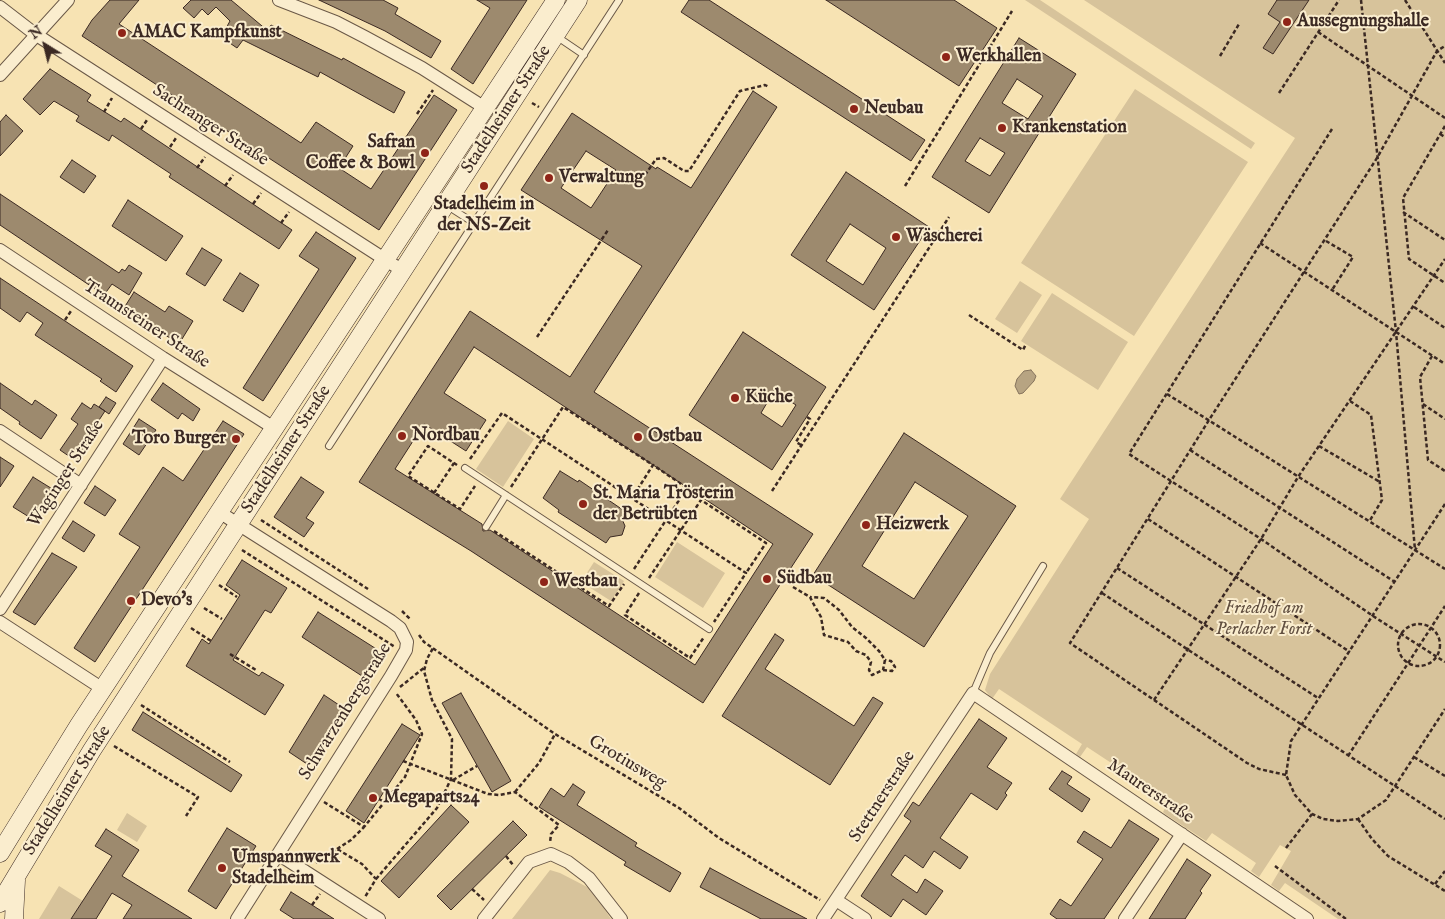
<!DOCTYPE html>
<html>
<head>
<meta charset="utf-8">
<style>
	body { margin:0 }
	#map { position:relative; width:1445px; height:919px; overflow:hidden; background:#f7e3b3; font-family:"IM FELL English",serif }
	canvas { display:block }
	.north { position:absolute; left:20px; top:20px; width:50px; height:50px; -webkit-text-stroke:4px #faedce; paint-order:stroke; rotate:324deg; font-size:14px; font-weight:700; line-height:20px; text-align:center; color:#3b2923 }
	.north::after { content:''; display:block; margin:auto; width:18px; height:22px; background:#3b2923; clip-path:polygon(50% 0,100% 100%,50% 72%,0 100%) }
</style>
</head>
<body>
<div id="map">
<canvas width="1445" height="919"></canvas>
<div class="north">N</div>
</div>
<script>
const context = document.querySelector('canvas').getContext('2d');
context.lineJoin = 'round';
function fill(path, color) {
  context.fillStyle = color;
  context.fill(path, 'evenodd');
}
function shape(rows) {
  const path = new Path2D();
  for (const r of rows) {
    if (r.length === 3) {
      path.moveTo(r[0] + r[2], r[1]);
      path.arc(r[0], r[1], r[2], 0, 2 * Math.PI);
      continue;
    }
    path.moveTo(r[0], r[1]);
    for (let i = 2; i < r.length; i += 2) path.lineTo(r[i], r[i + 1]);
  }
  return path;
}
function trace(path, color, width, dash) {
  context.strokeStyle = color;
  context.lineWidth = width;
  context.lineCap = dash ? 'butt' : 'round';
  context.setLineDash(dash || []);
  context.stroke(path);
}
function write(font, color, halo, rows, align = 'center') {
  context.font = font + ' "IM FELL English",serif';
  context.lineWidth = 4;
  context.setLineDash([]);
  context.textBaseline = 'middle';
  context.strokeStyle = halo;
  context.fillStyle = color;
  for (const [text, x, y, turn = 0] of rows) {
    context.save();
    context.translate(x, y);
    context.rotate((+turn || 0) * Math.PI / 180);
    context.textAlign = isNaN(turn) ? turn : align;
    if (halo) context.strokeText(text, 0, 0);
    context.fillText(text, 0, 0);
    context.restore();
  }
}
fill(shape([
	[1025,0,1040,0,1255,143,1251,149],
	[1084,0,1445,0,1445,919,1338,919,1285,883,1279,891,1271,885,1291,851,1280,845,1259,877,1251,871,1256,863,1212,833,1206,841,1165,814,1163,812,1169,801,1087,747,1080,757,1076,754,1082,744,999,689,992,699,985,690,990,674,1089,519,1060,499,1295,138],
	[1135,89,1248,162,1134,336,1021,263],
	[1020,281,1042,295,1017,333,995,319],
	[1052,293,1128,342,1098,390,1021,341],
	[508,421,534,439,503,487,476,469],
	[677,542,725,573,703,608,655,577],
	[594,562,624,581,611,601,581,582],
	[127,813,147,826,137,842,117,830],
	[550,870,560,873,591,889,611,919,512,919],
	[59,886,83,901,71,919,39,919]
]), '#d7c39b');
const water = shape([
	[1031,370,1036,376,1034,381,1023,393,1019,394,1015,386,1017,379,1024,371,1031,370]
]);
fill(water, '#b7a482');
trace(water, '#85735c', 1);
const building = shape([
	[110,0,139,0,119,24,301,143,316,122,353,146,339,168,371,189,434,95,457,110,379,230,82,36,92,20,110,0],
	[191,0,231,0,268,31,271,25,342,60,343,58,405,92,394,113,320,72,318,77,243,40,237,48,221,37,230,21,216,7,208,15,202,9,194,18,183,8,191,0],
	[319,0,383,0,398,8,395,14,441,41,431,58,385,31,319,0],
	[477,0,527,0,473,84,451,69,490,8,477,0],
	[689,0,709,0,925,140,911,161,681,12,689,0],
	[826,0,954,0,997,28,959,86,826,0],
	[1277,0,1309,0,1273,54,1263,48,1280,22,1268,14,1277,0],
	[1019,38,1076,74,989,213,932,177,1019,38],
	[1017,79,1043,96,1028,119,1002,103,1017,79],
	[980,138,1005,153,990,176,965,161,980,138],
	[50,69,91,95,87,101,121,122,124,118,292,230,279,249,169,177,171,174,112,135,109,141,76,121,79,116,54,101,40,115,23,99,50,69],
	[753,91,777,107,594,392,813,534,703,703,471,551,359,482,470,311,570,377,642,266,521,190,572,113,656,169,657,167,691,188,753,91],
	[586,151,616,170,591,208,561,188,586,151],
	[474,347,773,544,695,665,490,530,483,531,482,524,395,469,424,424,466,451,486,420,444,393,474,347],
	[6,115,23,131,0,156,0,122,6,115],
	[72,160,96,176,84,193,60,177,72,160],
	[846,172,929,227,874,310,791,255,846,172],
	[850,224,886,248,863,285,826,261,850,224],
	[0,194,119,273,122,269,125,271,129,265,142,273,129,295,112,284,104,295,0,225,0,194],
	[128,200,183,236,166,261,112,226,128,200],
	[316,232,356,258,263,401,243,388,319,269,299,256,316,232],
	[202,248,222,260,205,286,186,274,202,248],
	[240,273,259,285,243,312,223,300,240,273],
	[0,278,133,366,116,392,100,381,102,379,35,335,43,323,27,312,20,322,0,308,0,278],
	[134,292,165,312,169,306,193,321,179,344,124,308,134,292],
	[743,332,826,387,772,470,689,415,743,332],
	[774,391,796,405,782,427,761,413,774,391],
	[0,383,32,405,35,400,57,415,41,439,19,424,20,422,0,408,0,383],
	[163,383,200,409,193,421,182,413,178,419,151,400,163,383],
	[106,397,116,403,109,414,99,407,106,397],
	[82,403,91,409,94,404,105,411,84,443,87,445,76,461,60,450,78,424,71,419,82,403],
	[139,419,156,430,139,455,123,444,139,419],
	[223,421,244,434,95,662,74,648,140,547,119,534,163,467,183,481,223,421],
	[904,433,1016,506,924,647,813,575,904,433],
	[915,482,968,516,914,599,862,566,915,482],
	[0,457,14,466,0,487,0,457],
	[560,471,578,482,579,480,626,512,622,519,625,526,622,535,610,537,606,543,558,512,559,510,543,498,560,471],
	[33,477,54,490,34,520,13,507,33,477],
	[301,477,324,492,306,518,314,523,304,537,274,517,301,477],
	[95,486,116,500,105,516,84,503,95,486],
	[73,521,95,535,84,552,62,538,73,521],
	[52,553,77,567,35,625,13,612,52,553],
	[242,560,287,588,271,613,265,610,233,660,259,676,262,672,284,685,265,715,186,666,202,639,209,644,240,595,226,585,242,560],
	[318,612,378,650,362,676,302,637,318,612],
	[775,634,784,640,765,669,854,726,873,697,883,703,830,785,722,716,775,634],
	[461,693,511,781,492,792,442,703,461,693],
	[324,695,345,709,310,766,289,752,324,695],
	[143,712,242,775,231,792,132,730,143,712],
	[979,719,1007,738,987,767,1012,783,1005,793,1007,795,997,810,971,793,940,838,968,857,960,869,934,851,923,868,905,855,891,875,917,893,925,879,943,891,926,915,903,899,891,917,861,896,911,821,904,816,913,802,919,806,979,719],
	[402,724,420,735,364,823,346,811,402,724],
	[1062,771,1072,777,1067,784,1090,799,1082,812,1049,789,1062,771],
	[573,784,585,792,577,805,637,843,635,846,681,873,670,892,624,865,626,862,539,807,551,788,564,797,573,784],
	[451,805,469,822,399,898,381,881,451,805],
	[1129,820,1159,839,1104,919,1057,919,1050,914,1060,899,1071,906,1103,859,1077,842,1084,831,1111,848,1129,820],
	[513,821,527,835,451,910,437,896,513,821],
	[227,828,256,846,216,909,188,891,227,828],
	[106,829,139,850,122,876,192,919,123,919,132,905,112,893,96,919,71,919,112,856,95,846,106,829],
	[1187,859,1211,875,1200,891,1202,893,1185,919,1149,919,1187,859],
	[710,868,749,889,807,919,761,919,746,911,700,887,710,868],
	[291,892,312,905,334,919,294,919,280,910,291,892]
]);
fill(building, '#9d8a6e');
trace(building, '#3b2923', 1);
const service = shape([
	[556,36,584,55],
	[446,205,474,223],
	[329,446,619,0],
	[465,468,709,629],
	[486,527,506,495],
	[973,693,990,653,1043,566]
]);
const minor = shape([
	[279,0,336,22,365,37,422,68,485,108],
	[0,7,35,34,403,271],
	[0,75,68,0],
	[0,250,163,358,274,428],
	[0,431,81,485],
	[219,512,391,621,400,628,407,642,406,650,391,676,237,919],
	[0,609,163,358],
	[0,622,103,689],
	[278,854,379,919],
	[836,900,865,919],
	[484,919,529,862,551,854,568,862,589,878,621,919],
	[823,919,973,693,1307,919],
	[1125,919,1182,834]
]);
const secondary = shape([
	[0,853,79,725,556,0],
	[0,903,92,750,578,0],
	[14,919,16,880]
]);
trace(service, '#6a5847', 8);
trace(minor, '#6a5847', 14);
trace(secondary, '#3b2923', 19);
trace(shape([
	[1361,0,1396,332,1415,550],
	[1405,0,1445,63],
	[1318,32,1445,118],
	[1220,56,1239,24],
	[1279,93,1339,0],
	[532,103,539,107],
	[104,112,112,98],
	[417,114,433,90],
	[1445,126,1403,198,1409,259,1445,283],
	[141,129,147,120],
	[1332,129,1129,454,1261,539,1373,616,1445,662],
	[1440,134,1445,137],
	[170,147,176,138],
	[197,168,205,157],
	[645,175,656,159,664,158,684,171,689,171,740,91,765,85,769,87],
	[225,186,233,175],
	[905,186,1012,11],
	[253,204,261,193],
	[1403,212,1445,240],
	[281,223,289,212],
	[1326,241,1353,257,1332,290],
	[1260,243,1445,364],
	[1414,307,1445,328],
	[969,315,1023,350,1026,344],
	[65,320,71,311],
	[537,337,608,230],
	[1432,356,1420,377,1428,460,1445,471],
	[1167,394,1445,569],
	[1350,401,1371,415,1382,500,1369,522],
	[1423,404,1445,419],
	[801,445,796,442,810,419,807,417],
	[1319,446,1380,482],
	[1190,450,1395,582],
	[470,459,502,413,746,573,714,622],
	[457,465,428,446,408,476,460,509,475,486],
	[511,487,563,407,653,465,632,498],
	[772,491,949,217],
	[434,493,454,463],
	[1445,504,1291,741,1286,775,1295,795,1312,814,1323,819,1338,821,1358,819,1386,800,1445,709],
	[1148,519,1350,652],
	[261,520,368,589],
	[494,531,609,606,624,584],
	[242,550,395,647],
	[1117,568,1318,698],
	[634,569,687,488,653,465],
	[649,578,701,500,766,543,746,573],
	[219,585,237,597],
	[793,587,810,597,813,603,821,617,824,635,848,642,856,651,866,655,871,662,869,670,872,675,883,670,885,660,879,651,866,638,852,627,839,610,824,598,810,597],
	[639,593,625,615,690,658,704,637],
	[1102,593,1445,819],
	[204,608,222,619],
	[402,611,410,619],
	[1419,645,21],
	[191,628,211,641],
	[419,635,424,642,555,734,679,808,719,838,820,900],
	[230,654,256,670],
	[883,670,892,671,895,667,891,661,885,660],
	[400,687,425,667],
	[1154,700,1261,539,1298,477,1445,259],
	[141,705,230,762],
	[114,746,198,797,186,816],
	[1348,756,1445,606],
	[1414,757,1445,776],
	[403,761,488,794,499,795,515,792,559,825,551,834,550,843],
	[1286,775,1259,769,1247,763,1070,643,1209,420,1377,158,1437,51,1445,46],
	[453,780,477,766],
	[515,792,539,763,555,734],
	[379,799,386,803],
	[324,802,364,827,405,777,422,734,416,720,396,693],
	[1358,819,1372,839,1388,856,1445,891],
	[1286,848,1312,814],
	[337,849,351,840,364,827],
	[506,856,513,865],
	[316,863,337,849,362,864,376,879,365,897],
	[1275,866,1346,919],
	[376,879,437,808,451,779,452,739,432,700,424,671,427,659,433,648],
	[1435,884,1445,871],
	[472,889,484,900],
	[312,905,320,894]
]), '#3b2923', 2.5, [4, 2.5]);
trace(service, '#faedce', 6);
trace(minor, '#faedce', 12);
trace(secondary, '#faedce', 18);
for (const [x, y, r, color] of [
	[1287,22,5,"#8f2418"],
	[122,33,5,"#8f2418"],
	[946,57,5,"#8f2418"],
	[854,109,5,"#8f2418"],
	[1002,128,5,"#8f2418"],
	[425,153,5,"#8f2418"],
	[549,178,5,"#8f2418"],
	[484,186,5,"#8f2418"],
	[896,237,5,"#8f2418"],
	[735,398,5,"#8f2418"],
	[402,436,5,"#8f2418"],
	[638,437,5,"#8f2418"],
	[236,439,5,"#8f2418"],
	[583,504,5,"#8f2418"],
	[866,525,5,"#8f2418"],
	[767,579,5,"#8f2418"],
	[544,582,5,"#8f2418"],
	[131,601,5,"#8f2418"],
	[373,798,5,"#8f2418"],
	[222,868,5,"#8f2418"]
]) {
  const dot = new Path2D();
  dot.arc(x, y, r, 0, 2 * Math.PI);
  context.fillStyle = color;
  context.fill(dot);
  trace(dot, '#faedce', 2);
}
write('bold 18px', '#3b2923', '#faedce', [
	["Aussegnungshalle",1297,22],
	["AMAC Kampfkunst",132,33],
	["Werkhallen",956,57],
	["Neubau",864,109],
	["Krankenstation",1012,128],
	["Safran",415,143,"right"],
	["Coffee & Bowl",415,164,"right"],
	["Verwaltung",559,178],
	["Stadelheim in",484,205,"center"],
	["der NS-Zeit",484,226,"center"],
	["Wäscherei",906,237],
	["Küche",745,398],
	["Nordbau",412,436],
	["Ostbau",648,437],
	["Toro Burger",226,439,"right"],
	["St. Maria Trösterin",593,494],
	["der Betrübten",593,515],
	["Heizwerk",876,525],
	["Südbau",777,579],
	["Westbau",554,582],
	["Devo's",141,601],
	["Megaparts24",383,798],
	["Umspannwerk",232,858],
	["Stadelheim",232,879]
], 'left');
write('18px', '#3b2923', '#faedce', [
	["Stadelheimer Straße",507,110,-57],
	["Sachranger Straße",210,126,33],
	["Traunsteiner Straße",146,325,33],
	["Stadelheimer Straße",287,450,-57],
	["Waginger Straße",67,474,-57],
	["Schwarzenbergstraße",346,712,-58],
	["Grotiusweg",627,763,31],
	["Stadelheimer Straße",68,791,-58],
	["Maurerstraße",1150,792,34],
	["Stettnerstraße",883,797,-57]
]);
write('italic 18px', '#625041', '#faedce', [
	["Friedhof am",1264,609],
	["Perlacher Forst",1264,630]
]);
</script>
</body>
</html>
